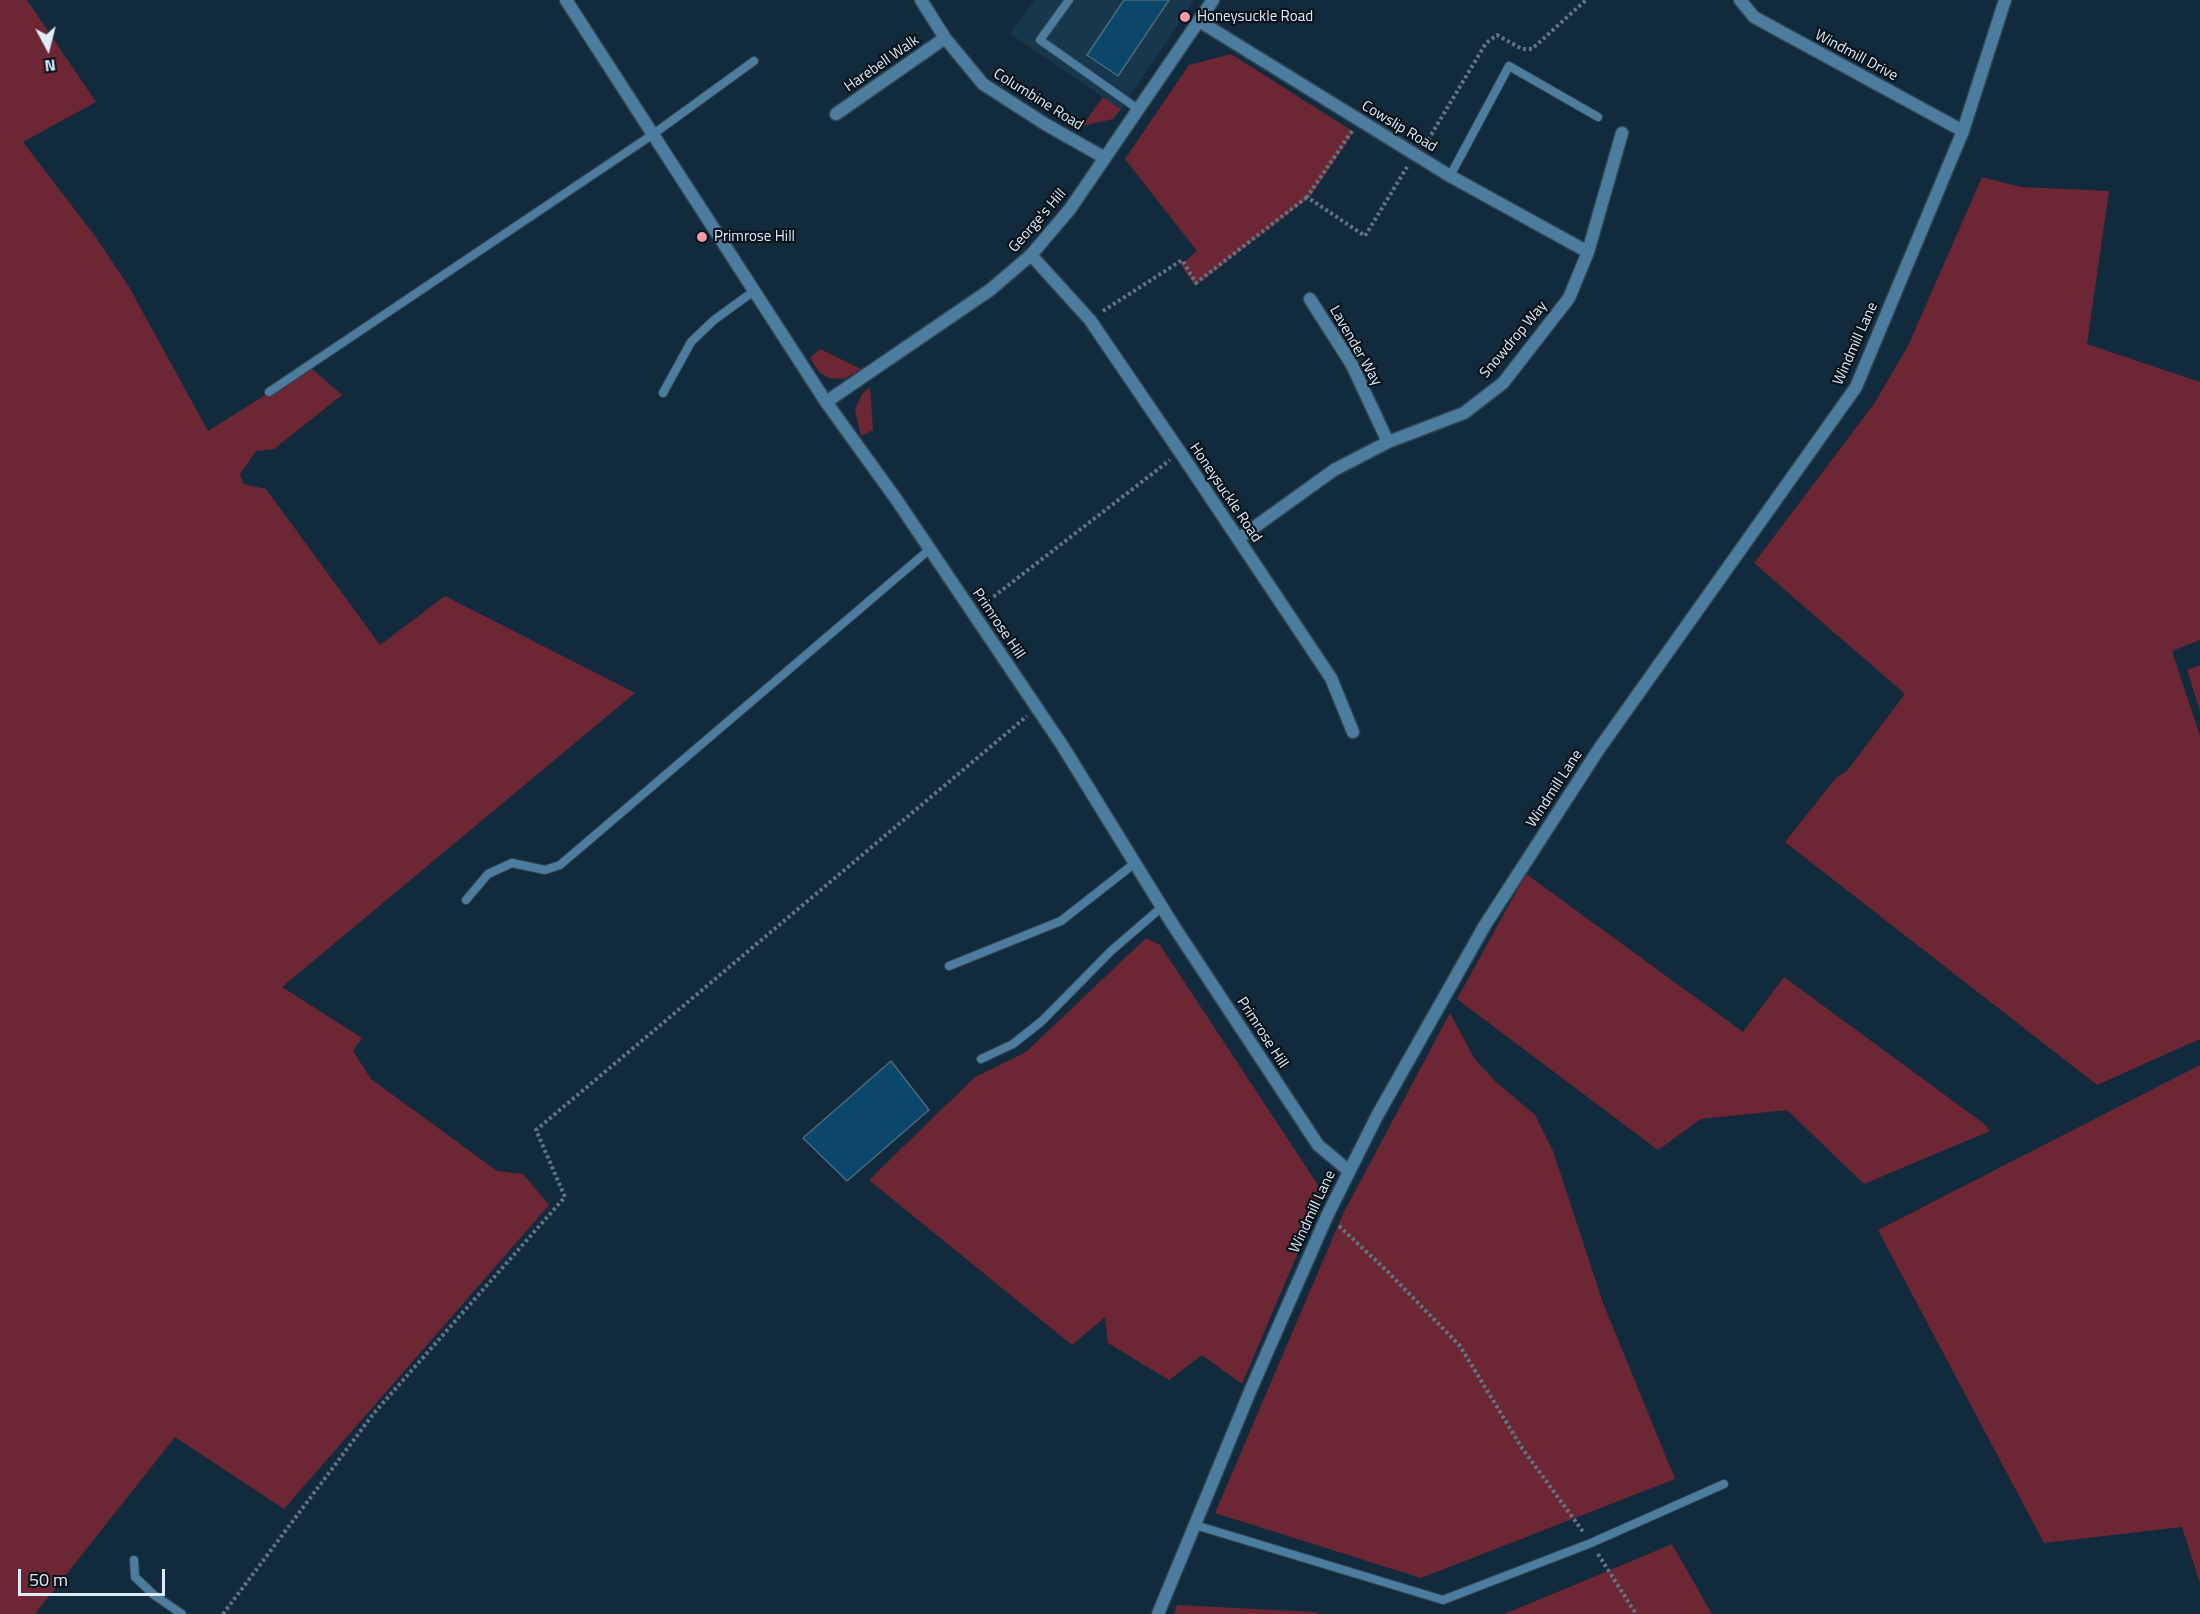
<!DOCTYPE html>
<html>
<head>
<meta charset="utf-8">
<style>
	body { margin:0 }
	#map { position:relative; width:2200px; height:1614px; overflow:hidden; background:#122b3c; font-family:"Titillium Web",sans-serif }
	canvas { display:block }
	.north { position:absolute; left:18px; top:18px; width:60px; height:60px; -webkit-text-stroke:4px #08121a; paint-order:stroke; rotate:173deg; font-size:16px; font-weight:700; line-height:24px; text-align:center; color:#ddecf7 }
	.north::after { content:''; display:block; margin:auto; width:21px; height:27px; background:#ddecf7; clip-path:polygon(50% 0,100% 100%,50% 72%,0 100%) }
	.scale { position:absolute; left:18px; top:1569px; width:147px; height:27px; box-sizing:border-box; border:3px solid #ddecf7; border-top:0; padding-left:8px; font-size:18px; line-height:21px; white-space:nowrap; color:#ddecf7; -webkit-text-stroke:4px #08121a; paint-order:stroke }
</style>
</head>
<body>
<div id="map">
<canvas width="2200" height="1614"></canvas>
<div class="north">N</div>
<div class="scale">50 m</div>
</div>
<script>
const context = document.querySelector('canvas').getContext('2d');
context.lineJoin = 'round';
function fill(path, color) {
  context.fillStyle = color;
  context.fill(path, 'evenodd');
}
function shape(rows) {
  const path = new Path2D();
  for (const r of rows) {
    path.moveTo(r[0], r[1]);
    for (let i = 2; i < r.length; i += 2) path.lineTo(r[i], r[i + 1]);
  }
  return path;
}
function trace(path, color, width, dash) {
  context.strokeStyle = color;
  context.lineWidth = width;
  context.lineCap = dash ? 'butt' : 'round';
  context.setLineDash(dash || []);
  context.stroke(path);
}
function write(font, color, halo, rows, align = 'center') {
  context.font = font + ' "Titillium Web",sans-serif';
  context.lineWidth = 4.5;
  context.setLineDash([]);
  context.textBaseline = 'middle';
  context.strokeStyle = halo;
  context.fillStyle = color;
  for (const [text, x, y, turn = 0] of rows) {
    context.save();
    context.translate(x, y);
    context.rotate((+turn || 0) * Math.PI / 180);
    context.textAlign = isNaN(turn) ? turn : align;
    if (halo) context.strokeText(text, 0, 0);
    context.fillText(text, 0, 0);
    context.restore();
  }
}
fill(shape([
	[1035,0,1195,0,1121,109,1010,34]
]), '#17374c');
fill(shape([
	[0,0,27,0,96,102,23,142,95,236,129,287,208,431,310,367,342,395,274,449,256,451,240,474,243,484,266,489,380,645,445,596,635,693,282,987,362,1038,353,1051,371,1079,497,1171,523,1174,549,1205,284,1509,175,1437,35,1614,0,1614],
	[1231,54,1354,132,1310,197,1195,286,1181,265,1197,251,1125,159,1189,65],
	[1103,97,1121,109,1113,119,1082,126],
	[1982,177,2021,187,2109,191,2087,344,2200,382,2200,640,2172,651,2200,736,2200,1039,2097,1085,1785,842,1836,778,1847,771,1905,694,1754,563,1874,404,1908,346],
	[820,349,861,369,844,379,829,378,819,372,810,358],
	[870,387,873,430,861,436,855,410,862,394],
	[2200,665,2200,711,2187,670],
	[1526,874,1743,1032,1784,977,1983,1123,1990,1131,1864,1184,1787,1110,1701,1119,1658,1150,1457,999],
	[1146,938,1160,945,1320,1188,1320,1201,1242,1384,1202,1355,1169,1380,1108,1343,1105,1317,1072,1345,869,1180,975,1077,1026,1052],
	[1450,1013,1474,1058,1496,1082,1535,1115,1553,1151,1603,1303,1675,1479,1421,1578,1215,1513,1343,1214],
	[2200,1065,2200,1583,2182,1527,2044,1543,1878,1230],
	[1672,1544,1712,1614,1504,1614,1608,1571],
	[1177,1605,1316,1612,1319,1614,1174,1614]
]), '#6d2633');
const building = shape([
	[1124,0,1169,0,1118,76,1087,55,1124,0],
	[891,1061,929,1110,847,1181,803,1138,891,1061]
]);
fill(building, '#0b476a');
trace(building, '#4d687b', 1.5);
const lane = shape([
	[1069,0,1040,40,1138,109],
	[1450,176,1509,66,1598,117],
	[269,392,652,135,754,61],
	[663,393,691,342,714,320,754,291],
	[466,900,488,874,512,863,545,870,560,865,930,549],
	[949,966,1061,921,1135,863],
	[981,1059,1013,1044,1042,1021,1111,951,1162,907],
	[1195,1525,1443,1600,1591,1543,1724,1484],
	[134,1560,135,1577,154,1595,182,1614]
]);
const street = shape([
	[566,0,826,402,896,499,1062,745,1173,925,1318,1145,1349,1171],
	[921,0,945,38,983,84,1045,124,1105,158],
	[1740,0,1754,17,1963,131],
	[1199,21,1450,176,1588,252],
	[836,114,945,38],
	[1031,255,1090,320,1180,452,1331,678,1353,732],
	[1310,299,1352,365,1388,442],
	[826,402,990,290,1031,255,1070,209,1213,0],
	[1238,539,1334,470,1388,442,1464,413,1503,383,1569,298,1588,252,1622,133],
	[1158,1614,1251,1389,1327,1216,1377,1116,1485,925,1599,749,1856,387,1963,131,2005,0]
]);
trace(lane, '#2e4656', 10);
trace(street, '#2e4656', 15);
trace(shape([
	[1352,131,1307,197,1365,236,1407,167],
	[1425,145,1486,43,1497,35,1522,49,1532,49,1586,0],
	[1103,311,1182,260,1196,283,1307,197],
	[984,604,1170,460],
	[1339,1226,1387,1271,1460,1346,1522,1448,1584,1533],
	[1598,1554,1636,1614],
	[223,1614,374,1413,565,1197,536,1130,1027,716]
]), '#617684', 4, [3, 3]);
trace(lane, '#4d7d9e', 8);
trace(street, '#4d7d9e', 12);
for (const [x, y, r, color] of [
	[1185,17,6,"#f49aa4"],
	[702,237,6,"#f49aa4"]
]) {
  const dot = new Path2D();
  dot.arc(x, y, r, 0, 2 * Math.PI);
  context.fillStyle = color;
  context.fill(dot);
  trace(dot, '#08121a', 2);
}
write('15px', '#ddecf7', '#08121a', [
	["Honeysuckle Road",1197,17],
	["Primrose Hill",714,237]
], 'left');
write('15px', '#ddecf7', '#08121a', [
	["Windmill Drive",1856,56,28],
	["Harebell Walk",882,64,-35],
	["Columbine Road",1038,100,32],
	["Cowslip Road",1399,127,31],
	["George's Hill",1038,221,-49],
	["Snowdrop Way",1514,340,-50],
	["Windmill Lane",1856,344,-66],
	["Lavender Way",1355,346,60],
	["Honeysuckle Road",1225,493,56],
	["Primrose Hill",998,624,56],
	["Windmill Lane",1555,789,-57],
	["Primrose Hill",1262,1033,57],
	["Windmill Lane",1313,1212,-65]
]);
</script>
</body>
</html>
